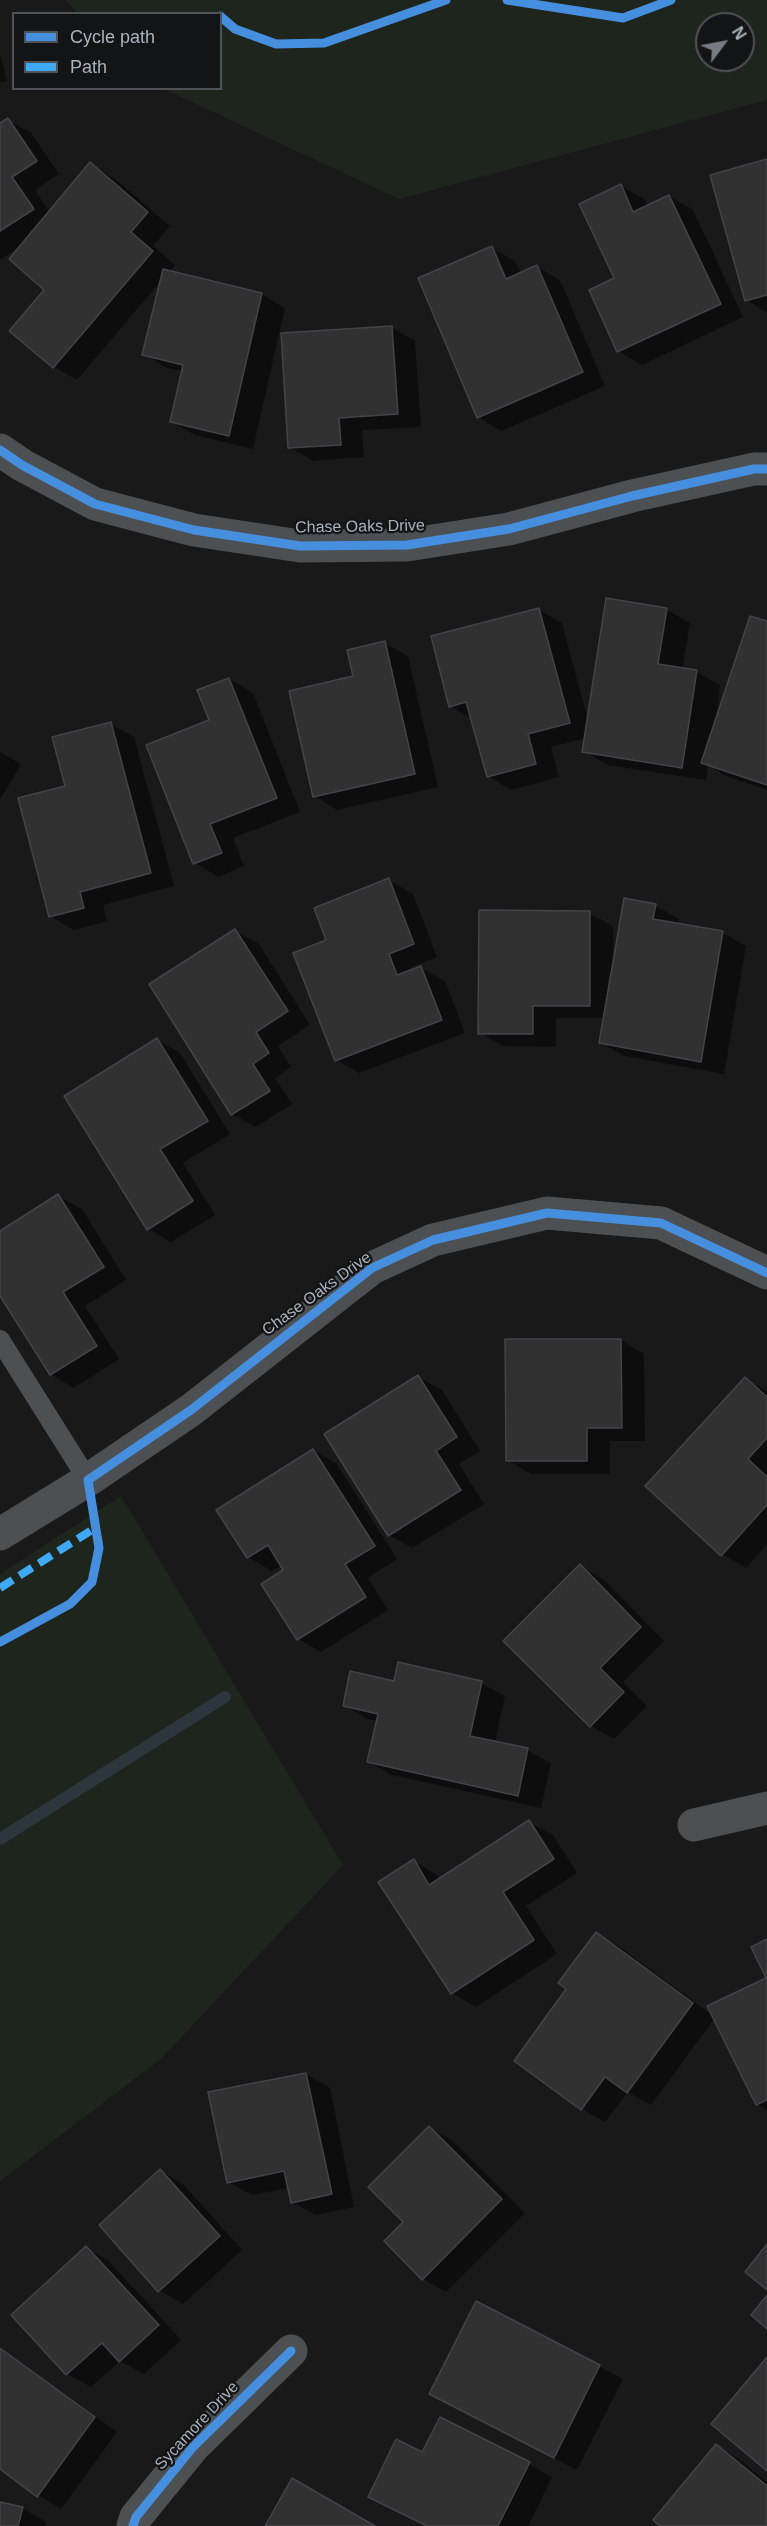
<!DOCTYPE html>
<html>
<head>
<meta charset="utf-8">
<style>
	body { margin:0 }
	#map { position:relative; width:767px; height:2526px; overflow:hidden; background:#19191a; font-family:Arial,sans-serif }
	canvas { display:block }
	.legend { position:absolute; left:12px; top:12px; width:210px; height:78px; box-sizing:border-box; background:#131416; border:2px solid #4f5358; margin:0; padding:8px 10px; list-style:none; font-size:18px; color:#aab2bc }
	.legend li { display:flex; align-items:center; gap:12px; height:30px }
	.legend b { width:30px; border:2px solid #4f5358 }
	.north { position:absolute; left:695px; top:12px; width:60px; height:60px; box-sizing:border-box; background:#131416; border:2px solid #4f5358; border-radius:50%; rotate:58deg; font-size:16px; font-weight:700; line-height:24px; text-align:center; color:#aab2bc }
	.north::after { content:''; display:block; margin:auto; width:21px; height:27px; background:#777c83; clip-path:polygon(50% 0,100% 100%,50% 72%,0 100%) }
</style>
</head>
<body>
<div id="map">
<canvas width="767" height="2526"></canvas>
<ul class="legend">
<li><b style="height:8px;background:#468fdf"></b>Cycle path</li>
<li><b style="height:8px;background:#3fa9f5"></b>Path</li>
</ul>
<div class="north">N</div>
</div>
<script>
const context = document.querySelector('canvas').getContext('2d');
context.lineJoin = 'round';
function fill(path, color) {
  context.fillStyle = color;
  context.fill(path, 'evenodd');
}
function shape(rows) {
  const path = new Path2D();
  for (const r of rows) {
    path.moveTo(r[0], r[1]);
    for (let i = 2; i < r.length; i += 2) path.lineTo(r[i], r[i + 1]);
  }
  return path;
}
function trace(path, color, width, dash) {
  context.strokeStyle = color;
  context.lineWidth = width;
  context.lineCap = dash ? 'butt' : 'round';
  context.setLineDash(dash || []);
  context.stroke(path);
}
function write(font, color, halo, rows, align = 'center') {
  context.font = font + ' Arial,sans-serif';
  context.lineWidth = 4.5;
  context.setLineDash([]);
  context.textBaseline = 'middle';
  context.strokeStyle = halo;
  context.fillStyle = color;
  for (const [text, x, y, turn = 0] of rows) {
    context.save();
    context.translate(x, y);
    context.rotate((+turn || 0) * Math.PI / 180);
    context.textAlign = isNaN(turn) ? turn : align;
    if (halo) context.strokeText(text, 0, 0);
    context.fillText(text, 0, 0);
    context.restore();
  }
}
fill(shape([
	[65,0,767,0,767,100,399,199,164,89,220,88,220,14,77,13],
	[707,24,743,24,743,60,707,60],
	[121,1496,343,1865,161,2059,0,2181,0,1574]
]), '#1d251d');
fill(shape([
	[0,53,7,81,0,83],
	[8,120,31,133,59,174,35,190,50,213,91,164,114,178,170,226,153,246,175,265,169,272,261,294,285,308,253,449,195,435,171,422,183,371,167,368,144,354,161,281,77,380,54,367,46,290,19,247,0,260,0,125],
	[767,161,767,312,746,300],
	[621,186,645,200,648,207,669,196,693,210,743,317,642,365,618,351,616,279],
	[492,248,515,261,521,274,537,267,560,280,605,386,501,431,478,417],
	[391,327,415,341,421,427,362,430,364,457,313,461,290,447],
	[538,609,562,623,588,721,666,609,690,623,682,670,697,672,720,685,716,723,767,623,767,790,726,776,708,765,706,780,607,765,584,751,586,738,551,747,559,777,511,790,488,776,472,719,450,706],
	[384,643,408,656,438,787,337,810,314,796],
	[229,679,253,693,300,812,233,838,244,866,218,877,195,863,211,721],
	[111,724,134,737,174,886,103,905,107,921,74,930,50,916,66,787],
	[0,752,21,764,0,800],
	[389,880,413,894,437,957,411,967,413,971,421,968,445,981,465,1033,359,1073,336,1060,328,941],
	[626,900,656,906,679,919,678,925,723,933,746,946,724,1074,624,1056,601,1043,605,1018,556,1018,556,1047,503,1046,480,1033,589,913,613,926,613,963],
	[235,931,259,944,310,1025,278,1046,291,1067,275,1078,292,1104,256,1127,232,1114],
	[157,1040,180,1053,230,1134,183,1163,215,1215,171,1242,148,1229],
	[58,1196,82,1209,126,1280,85,1306,119,1359,74,1388,51,1374,0,1293,0,1232],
	[621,1340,644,1354,645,1441,610,1441,610,1474,531,1474,507,1460,506,1341],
	[418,1377,442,1390,480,1451,459,1464,484,1504,412,1548,389,1535],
	[745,1379,767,1391,767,1544,746,1568,722,1554],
	[313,1450,337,1464,397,1559,368,1578,388,1610,321,1652,298,1639,285,1570,282,1565,272,1571,248,1557,218,1510],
	[580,1566,604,1580,664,1641,623,1682,647,1706,614,1739,591,1726],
	[395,1683,481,1683,505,1696,495,1743,527,1750,551,1763,541,1808,392,1775,369,1762,378,1721,368,1719,345,1706],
	[529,1822,553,1835,577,1873,526,1906,557,1954,476,2007,452,1993,381,1882,414,1861,437,1875,440,1880],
	[596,1934,620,1947,715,2017,767,1979,767,2110,757,2104,715,2018,651,2105,628,2092,605,2122,582,2109,568,1989],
	[306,2074,330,2088,354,2207,316,2215,292,2202,289,2188,252,2195,228,2182],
	[429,2128,453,2141,525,2213,446,2292,423,2279],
	[161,2171,184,2185,242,2250,183,2304,159,2290],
	[86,2248,109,2261,181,2340,144,2374,120,2361,91,2387,67,2374],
	[0,2347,117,2432,61,2509,38,2495,0,2467],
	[599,2366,623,2379,577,2470,454,2407],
	[716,2445,739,2459,767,2482,767,2526,663,2526],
	[423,2454,529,2464,552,2477,528,2526,426,2526,370,2496],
	[0,2503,22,2508,46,2522,45,2526,0,2526]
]), '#0007');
trace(shape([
	[0,1839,225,1697]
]), '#2b373d', 12);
const building = shape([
	[8,118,37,161,12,177,34,209,0,231,0,123,8,118],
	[767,159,767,295,745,301,710,175,767,159],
	[90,162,148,212,131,232,153,251,53,368,9,331,44,290,9,259,90,162],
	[621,184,633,212,669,195,721,304,617,352,589,290,614,278,579,204,621,184],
	[492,246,506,279,537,265,583,372,477,418,418,278,492,246],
	[163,269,262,293,229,436,170,422,183,365,142,355,163,269],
	[392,326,398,414,339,418,341,445,288,448,281,333,392,326],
	[606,598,667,608,658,664,697,670,682,768,582,752,606,598],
	[539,608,570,723,528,734,536,764,487,777,466,702,449,707,431,636,539,608],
	[750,616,767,621,767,785,701,763,750,616],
	[385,641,415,774,313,797,289,691,353,676,347,650,385,641],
	[229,678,277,798,210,824,222,853,193,864,146,745,209,720,197,690,229,678],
	[111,722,151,873,80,892,84,908,49,917,18,798,65,786,52,737,111,722],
	[389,878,414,944,389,954,397,975,421,966,442,1020,335,1061,293,953,326,940,314,908,389,878],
	[624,898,656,904,653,919,723,931,701,1062,599,1043,624,898],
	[479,910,590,911,590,1006,533,1006,533,1034,478,1034,479,910],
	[235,929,288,1011,256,1032,269,1053,253,1064,270,1091,231,1115,149,984,235,929],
	[157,1038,208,1121,160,1149,193,1201,147,1230,64,1096,157,1038],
	[58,1194,104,1267,63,1292,97,1346,50,1375,0,1296,0,1231,58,1194],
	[505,1339,621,1339,622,1428,587,1428,587,1461,506,1461,505,1339],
	[418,1375,457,1437,436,1451,461,1490,388,1536,324,1434,418,1375],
	[745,1377,767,1397,767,1438,748,1459,767,1477,767,1505,721,1556,645,1486,745,1377],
	[313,1449,375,1546,345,1564,366,1597,297,1640,261,1584,283,1570,268,1545,247,1558,216,1510,313,1449],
	[580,1564,641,1627,600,1668,624,1692,590,1727,503,1641,580,1564],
	[398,1662,482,1681,470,1736,528,1748,518,1796,367,1762,378,1714,343,1706,350,1671,394,1681,398,1662],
	[529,1820,554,1859,503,1892,534,1940,451,1994,378,1882,414,1859,429,1885,529,1820],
	[596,1932,693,2003,627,2093,605,2077,581,2110,514,2061,566,1989,558,1983,596,1932],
	[767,1939,767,2100,756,2105,707,2006,766,1978,751,1947,767,1939],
	[306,2073,332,2194,291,2203,284,2171,227,2183,208,2092,306,2073],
	[429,2126,502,2199,422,2280,384,2241,403,2222,368,2187,429,2126],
	[160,2169,220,2236,158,2292,99,2225,160,2169],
	[767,2244,767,2290,745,2272,767,2244],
	[86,2246,159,2325,119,2362,102,2343,66,2375,11,2315,86,2246],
	[767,2295,767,2329,751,2315,767,2295],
	[476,2301,600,2365,554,2458,429,2394,476,2301],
	[0,2348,95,2417,37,2497,0,2469,0,2348],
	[767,2357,767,2471,711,2424,767,2357],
	[440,2417,530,2462,498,2526,427,2526,368,2497,396,2439,422,2452,440,2417],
	[716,2444,767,2486,767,2526,660,2526,653,2520,716,2444],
	[292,2478,375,2526,265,2526,292,2478],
	[0,2502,23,2507,18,2526,0,2526,0,2502]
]);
fill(building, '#313132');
trace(building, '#424446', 1.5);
trace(shape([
	[0,1340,88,1480]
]), '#4d5053', 20);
trace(shape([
	[0,450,22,465,95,504,194,530,300,546,407,545,509,529,632,496,754,469,767,469],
	[0,1534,88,1480,191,1410,372,1268,433,1240,547,1213,661,1223,767,1273],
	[694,1825,767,1808],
	[133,2526,136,2517,193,2447,291,2351]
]), '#4d5053', 33);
trace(shape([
	[0,1588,95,1528]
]), '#3fa9f5', 8, [15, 8]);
trace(shape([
	[507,0,623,18,671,0],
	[220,16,235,29,276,44,324,43,446,0],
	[0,450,22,465,95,504,194,530,300,546,407,545,509,529,632,496,754,469,767,469],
	[0,1642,70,1604,92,1582,99,1548,88,1480,191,1410,372,1268,433,1240,547,1213,661,1223,767,1273],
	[133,2526,136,2517,193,2447,291,2351]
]), '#468fdf', 9);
write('16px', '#aab2bc', '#131416', [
	["Chase Oaks Drive",360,527,-1],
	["Chase Oaks Drive",317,1294,-36],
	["Sycamore Drive",197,2426,-47]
]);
</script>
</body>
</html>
